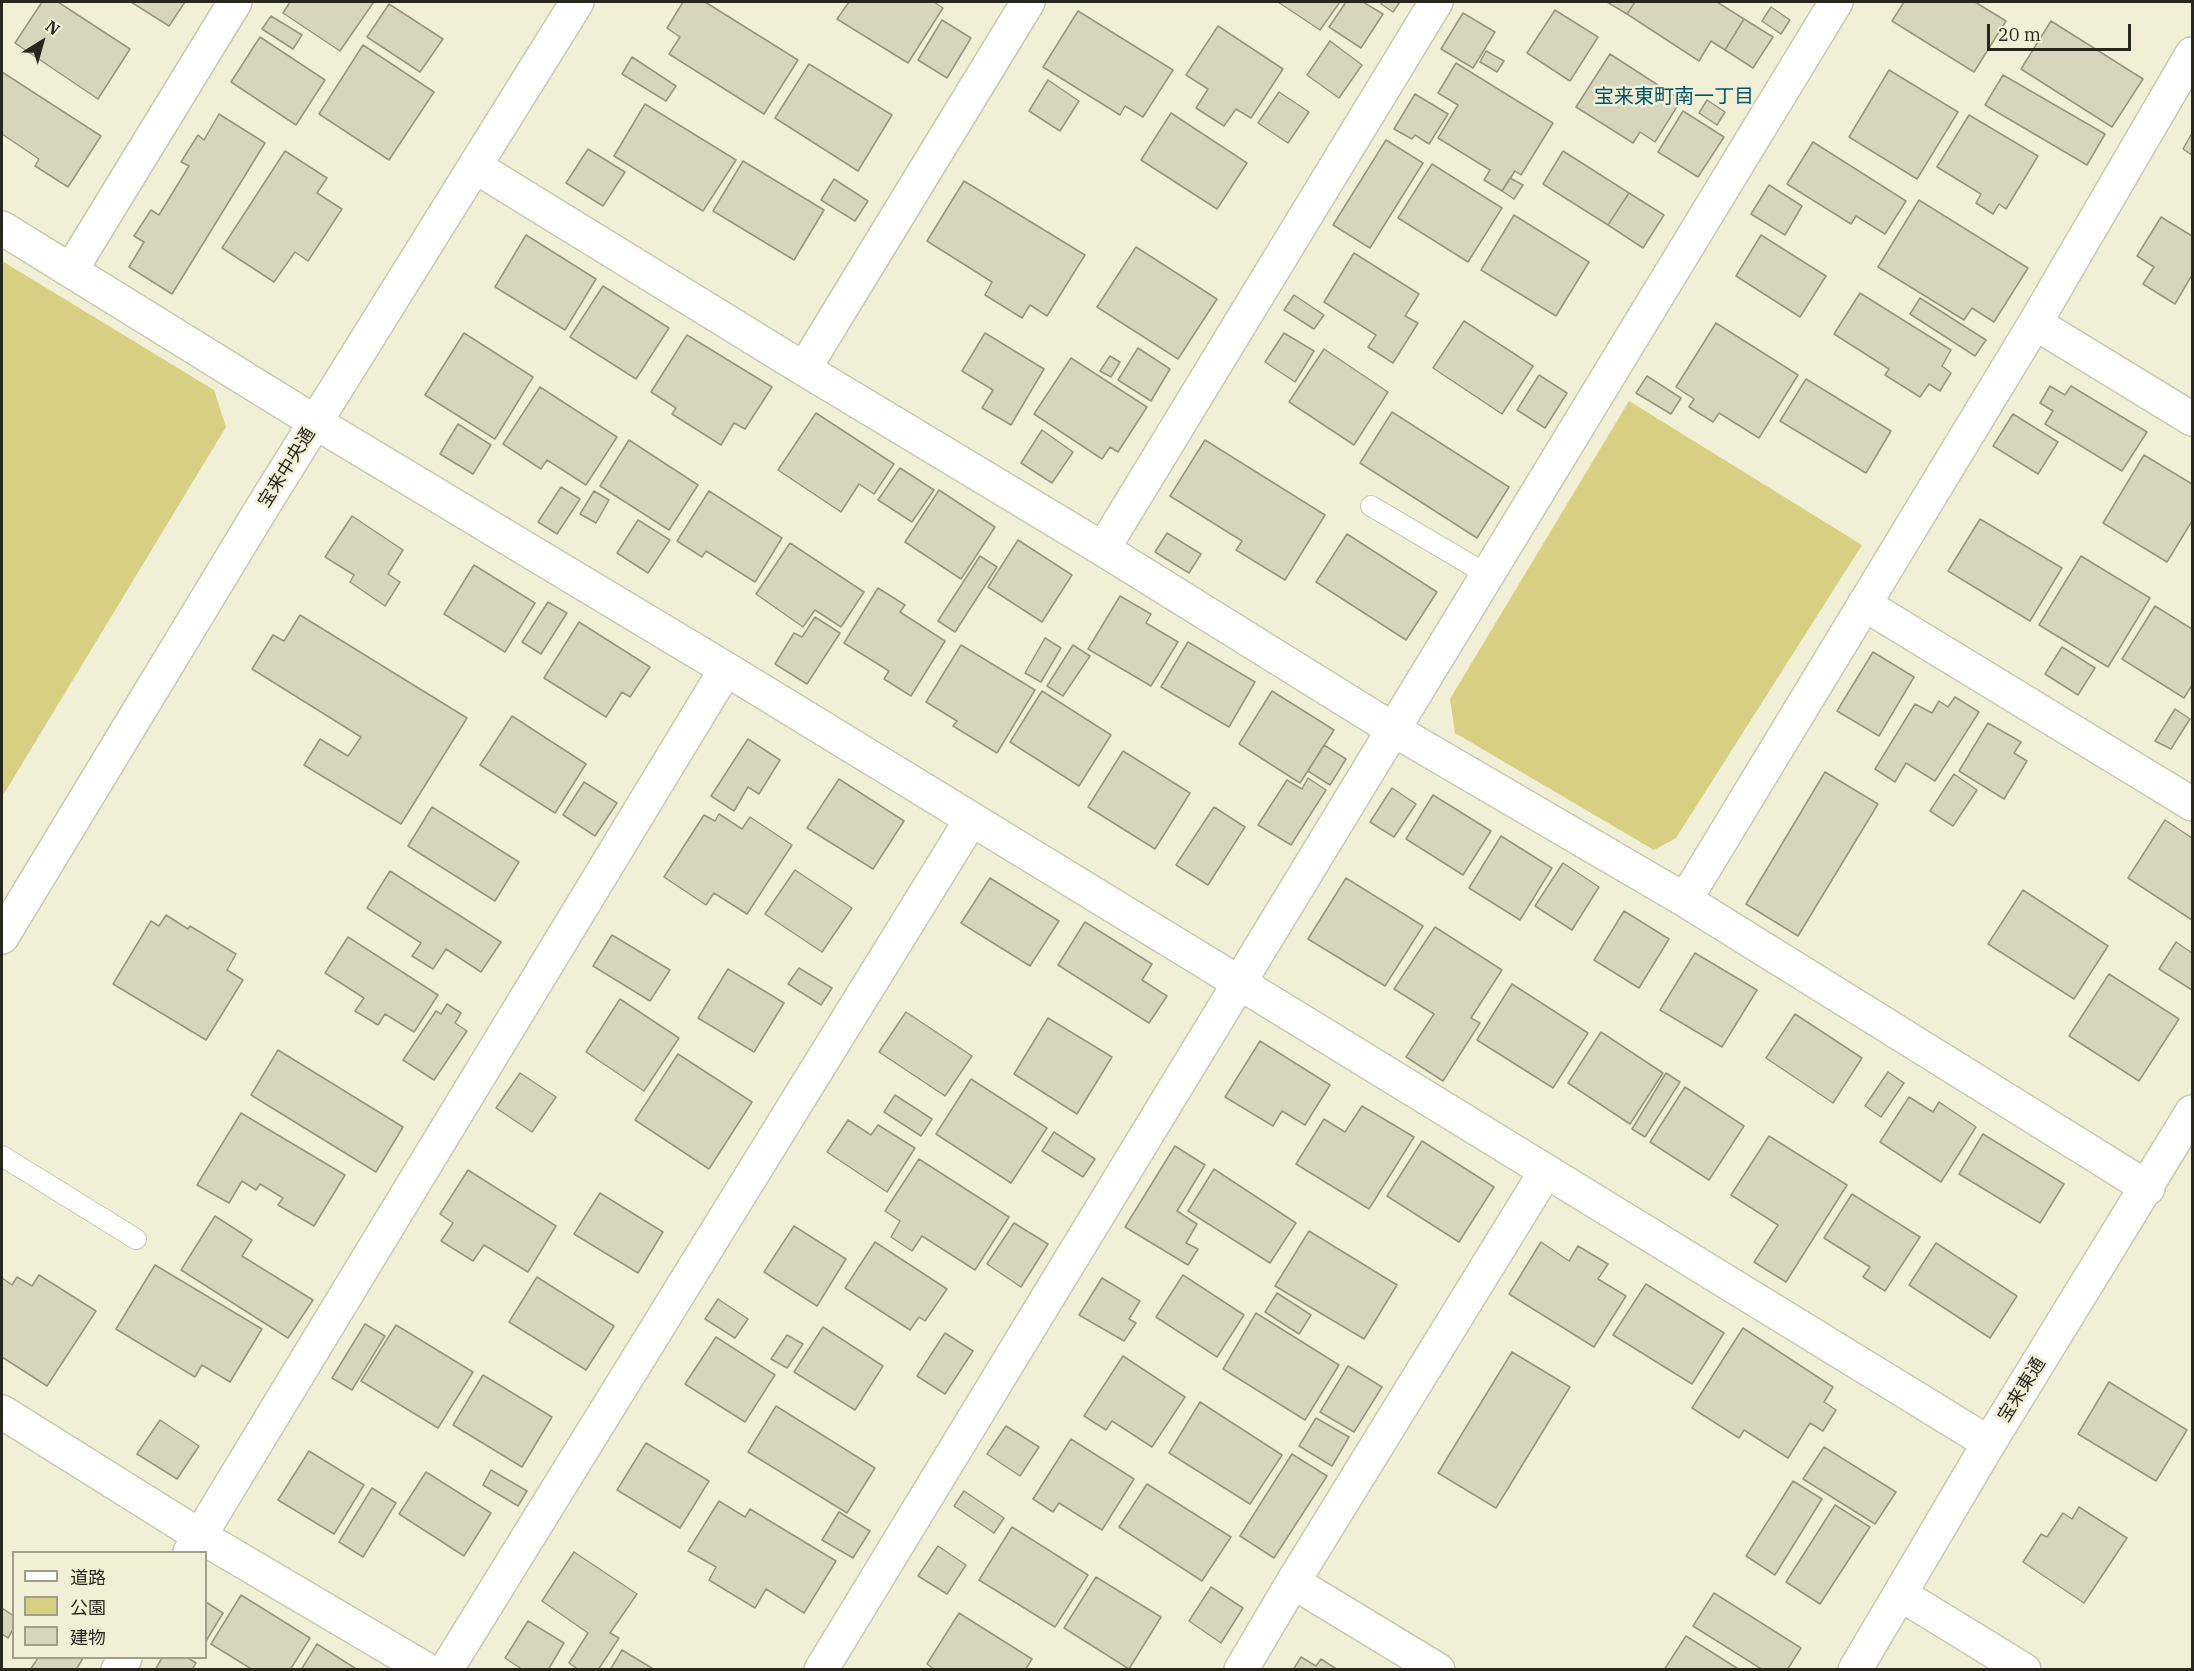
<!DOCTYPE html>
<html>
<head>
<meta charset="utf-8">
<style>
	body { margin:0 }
	#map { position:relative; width:2194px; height:1671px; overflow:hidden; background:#f1efd6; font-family:"IBM Plex Serif","Noto Sans JP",serif }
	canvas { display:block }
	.frame { position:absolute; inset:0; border:3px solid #28271e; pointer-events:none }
	.legend { position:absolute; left:12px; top:1551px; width:195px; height:108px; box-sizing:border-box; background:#f1efd6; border:2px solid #a19f8c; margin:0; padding:8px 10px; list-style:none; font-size:18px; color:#28271e }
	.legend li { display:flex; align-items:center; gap:12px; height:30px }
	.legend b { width:30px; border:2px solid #a19f8c }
	.north { position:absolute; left:12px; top:12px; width:60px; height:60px; -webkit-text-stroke:4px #f1efd6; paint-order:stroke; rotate:37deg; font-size:16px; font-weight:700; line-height:24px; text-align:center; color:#28271e }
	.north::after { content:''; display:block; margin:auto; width:21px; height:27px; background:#28271e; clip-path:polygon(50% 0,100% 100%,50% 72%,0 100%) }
	.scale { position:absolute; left:1987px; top:24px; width:144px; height:27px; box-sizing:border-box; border:3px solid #28271e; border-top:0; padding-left:8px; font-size:18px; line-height:21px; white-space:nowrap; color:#28271e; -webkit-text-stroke:4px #f1efd6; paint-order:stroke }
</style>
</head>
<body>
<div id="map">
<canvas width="2194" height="1671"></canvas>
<div class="frame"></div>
<ul class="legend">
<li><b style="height:8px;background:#fff"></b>道路</li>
<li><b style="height:16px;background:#d7cf81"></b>公園</li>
<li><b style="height:16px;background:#d7d5bc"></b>建物</li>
</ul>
<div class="north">N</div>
<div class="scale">20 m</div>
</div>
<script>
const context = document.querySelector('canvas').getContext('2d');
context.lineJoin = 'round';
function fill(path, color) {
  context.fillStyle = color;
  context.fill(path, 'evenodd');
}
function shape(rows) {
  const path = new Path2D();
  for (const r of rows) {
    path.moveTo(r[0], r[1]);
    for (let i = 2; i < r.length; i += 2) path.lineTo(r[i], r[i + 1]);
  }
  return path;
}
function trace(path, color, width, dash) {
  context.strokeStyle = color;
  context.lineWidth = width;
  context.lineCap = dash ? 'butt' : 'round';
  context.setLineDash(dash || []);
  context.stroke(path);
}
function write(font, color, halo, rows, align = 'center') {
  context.font = font + ' "IBM Plex Serif","Noto Sans JP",serif';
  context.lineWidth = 5;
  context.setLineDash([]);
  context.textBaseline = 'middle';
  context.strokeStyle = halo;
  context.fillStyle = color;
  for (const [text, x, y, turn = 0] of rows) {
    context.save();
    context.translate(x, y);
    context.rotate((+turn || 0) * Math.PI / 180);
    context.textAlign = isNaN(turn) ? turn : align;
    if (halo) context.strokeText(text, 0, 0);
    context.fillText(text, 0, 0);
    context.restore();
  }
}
fill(shape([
	[2,261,214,390,226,427,2,797],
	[1629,401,1862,545,1676,838,1654,850,1455,733,1450,699]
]), '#d7cf81');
const building = shape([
	[42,2,58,2,130,49,98,99,15,43,42,2],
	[131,2,185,2,169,26,131,2],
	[290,2,371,2,373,3,340,51,283,13,290,2],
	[683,2,705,2,798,60,764,114,669,54,680,37,667,28,683,2],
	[849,2,934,2,943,8,908,63,837,19,849,2],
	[1278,2,1340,2,1320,30,1278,2],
	[1346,2,1363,2,1383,14,1361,48,1329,27,1346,2],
	[1382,2,1400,2,1393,12,1381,4,1382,2],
	[1607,2,1635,2,1627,14,1607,2],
	[1635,2,1717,2,1744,19,1725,50,1711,41,1699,61,1627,14,1635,2],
	[1904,2,1975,2,2006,21,1974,72,1892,21,1904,2],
	[389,4,443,39,420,72,367,37,389,4],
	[1771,7,1790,20,1781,34,1762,21,1771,7],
	[1555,10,1598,37,1570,81,1527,53,1555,10],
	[1078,11,1173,70,1143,117,1125,106,1120,115,1043,67,1078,11],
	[1463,13,1495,32,1473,68,1441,49,1463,13],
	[271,16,302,35,293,49,262,29,271,16],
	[1744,19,1773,37,1753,68,1725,50,1744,19],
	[942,20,971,38,947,78,918,60,942,20],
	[2051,21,2143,79,2112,127,2021,69,2051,21],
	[1218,26,1283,69,1251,118,1236,109,1224,126,1196,108,1208,89,1186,75,1218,26],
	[260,37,325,80,296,125,231,82,260,37],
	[1330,41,1362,65,1339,98,1307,75,1330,41],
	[363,45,434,92,389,160,319,114,363,45],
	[1486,51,1504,61,1497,72,1480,62,1486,51],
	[1610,54,1681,100,1655,142,1640,132,1633,143,1576,107,1610,54],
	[632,57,676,86,666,101,622,74,632,57],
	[1456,63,1553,123,1521,175,1515,171,1502,191,1484,180,1490,170,1438,138,1458,105,1438,93,1456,63],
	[809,64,892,115,858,171,775,118,809,64],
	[1889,70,1958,112,1917,179,1849,137,1889,70],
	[2,72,101,136,68,187,35,166,39,159,2,134,2,72],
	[2003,75,2105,134,2087,165,1985,105,2003,75],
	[1048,80,1079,101,1060,131,1029,111,1048,80],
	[1279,92,1309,112,1288,143,1258,123,1279,92],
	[1415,94,1448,114,1429,144,1415,135,1412,139,1394,129,1415,94],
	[1707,100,1725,112,1717,125,1699,113,1707,100],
	[645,104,736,160,703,211,614,156,645,104],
	[1683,111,1724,137,1698,177,1658,152,1683,111],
	[1171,113,1247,163,1217,209,1141,160,1171,113],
	[219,114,265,143,172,294,129,267,144,242,134,236,151,210,159,215,189,166,181,162,198,135,204,140,219,114],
	[1969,115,2038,156,2006,209,1999,204,1993,214,1976,203,1981,194,1937,167,1969,115],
	[2192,133,2192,155,2183,149,2192,133],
	[1386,140,1423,163,1370,248,1333,225,1386,140],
	[1813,142,1906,201,1885,234,1856,216,1851,224,1787,184,1813,142],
	[588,149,625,172,603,206,566,183,588,149],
	[285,151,327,178,317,193,342,209,308,261,295,252,274,282,222,248,285,151],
	[1563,151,1629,193,1608,225,1543,184,1563,151],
	[743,161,824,210,794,260,713,211,743,161],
	[1432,164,1502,208,1468,262,1398,218,1432,164],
	[1510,178,1523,185,1514,199,1502,191,1510,178],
	[834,179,868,201,855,221,821,200,834,179],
	[964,181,1085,255,1047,316,1030,305,1022,318,985,295,992,282,927,241,964,181],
	[1769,185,1802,206,1785,235,1751,214,1769,185],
	[1629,193,1664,215,1643,248,1608,225,1629,193],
	[1919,200,2028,268,1994,322,1972,308,1964,320,1878,267,1919,200],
	[1514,215,1589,262,1556,316,1481,270,1514,215],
	[2161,217,2192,236,2192,275,2175,304,2143,284,2154,267,2137,256,2161,217],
	[526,235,596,279,565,330,495,287,526,235],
	[1761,235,1826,276,1800,317,1736,276,1761,235],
	[1136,247,1217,299,1178,359,1097,307,1136,247],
	[1354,253,1419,294,1405,316,1418,323,1393,363,1368,347,1376,335,1324,302,1354,253],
	[603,286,669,328,636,379,570,337,603,286],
	[1860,293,1951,350,1942,366,1951,373,1940,391,1929,384,1920,397,1885,375,1889,369,1834,334,1860,293],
	[1294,295,1324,315,1314,329,1284,310,1294,295],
	[1920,298,1986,340,1975,356,1910,314,1920,298],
	[1464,321,1533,366,1502,414,1433,368,1464,321],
	[1716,323,1798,375,1759,438,1719,413,1713,422,1689,407,1694,399,1676,387,1716,323],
	[464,333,533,377,495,439,425,395,464,333],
	[985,333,1044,369,1011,425,982,408,993,390,962,371,985,333],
	[1284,333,1314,351,1295,382,1265,362,1284,333],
	[687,335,772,387,745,429,734,423,721,445,672,414,676,408,651,392,687,335],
	[1138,348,1170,369,1151,401,1118,380,1138,348],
	[1324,349,1388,392,1354,445,1289,402,1324,349],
	[1110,356,1120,362,1111,377,1100,371,1110,356],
	[1071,358,1147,407,1118,452,1110,447,1102,459,1034,414,1071,358],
	[1539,375,1567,393,1545,428,1517,410,1539,375],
	[1647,376,1681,398,1671,414,1636,393,1647,376],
	[1806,379,1891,431,1866,473,1780,421,1806,379],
	[2050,386,2065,395,2071,386,2147,432,2122,471,2045,424,2053,411,2040,403,2050,386],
	[540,387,617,437,586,485,547,460,541,469,503,444,540,387],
	[1392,412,1509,487,1477,538,1360,463,1392,412],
	[816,413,894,464,874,494,859,484,841,512,778,470,816,413],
	[2013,414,2058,442,2038,474,1993,446,2013,414],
	[458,424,491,445,473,474,440,454,458,424],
	[1042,430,1073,452,1052,483,1021,463,1042,430],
	[629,440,698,485,669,530,600,486,629,440],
	[1205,440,1325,515,1285,580,1236,550,1242,541,1170,496,1205,440],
	[2144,455,2192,484,2192,521,2167,562,2103,523,2144,455],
	[900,468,934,490,912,522,878,500,900,468],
	[561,487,580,499,557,534,538,522,561,487],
	[939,490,995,527,961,579,905,542,939,490],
	[594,491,609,500,596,523,580,514,594,491],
	[709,491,782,538,755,582,706,551,702,557,677,541,709,491],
	[352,516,403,550,388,574,400,582,385,606,350,582,354,575,325,557,352,516],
	[1980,519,2062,568,2030,621,1948,571,1980,519],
	[638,520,670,540,648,573,617,553,638,520],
	[1167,533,1201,554,1189,573,1155,552,1167,533],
	[1347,534,1437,592,1406,640,1316,582,1347,534],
	[1018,540,1072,575,1042,622,988,587,1018,540],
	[790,543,864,592,841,627,815,610,803,627,756,594,790,543],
	[980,556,997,567,955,632,938,621,980,556],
	[2081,556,2150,598,2108,667,2039,625,2081,556],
	[474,565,535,603,505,652,444,614,474,565],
	[878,588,905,605,900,612,945,641,911,696,884,679,889,671,844,643,878,588],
	[1120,596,1151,614,1146,623,1178,642,1151,686,1088,649,1120,596],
	[548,602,567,613,541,654,522,642,548,602],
	[2155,606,2192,629,2192,685,2184,698,2122,659,2155,606],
	[300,615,467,718,401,824,304,765,320,739,348,756,361,737,252,669,273,635,284,641,300,615],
	[815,617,840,633,807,684,775,664,794,633,802,637,815,617],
	[579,622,650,667,630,697,622,692,606,717,544,678,579,622],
	[1045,638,1061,648,1041,682,1025,673,1045,638],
	[1188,642,1255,682,1229,727,1161,687,1188,642],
	[961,645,1035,690,997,753,953,726,957,721,926,702,961,645],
	[1073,645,1090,656,1063,696,1047,686,1073,645],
	[2062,647,2095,668,2078,695,2045,674,2062,647],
	[1873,652,1914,677,1879,736,1837,711,1873,652],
	[1042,691,1111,735,1079,786,1010,742,1042,691],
	[1272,691,1334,730,1300,783,1239,744,1272,691],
	[1955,697,1979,712,1935,781,1906,763,1895,782,1875,769,1915,704,1932,713,1939,701,1948,707,1955,697],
	[2175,709,2190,719,2171,749,2155,741,2175,709],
	[512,716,586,764,555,813,480,765,512,716],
	[1988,723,2021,742,2014,753,2027,761,2004,799,1959,771,1988,723],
	[748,739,780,760,759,794,748,787,734,811,711,796,748,739],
	[1324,745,1346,759,1330,785,1308,771,1324,745],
	[1123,751,1190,793,1155,849,1088,807,1123,751],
	[1825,772,1878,804,1798,936,1746,904,1825,772],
	[1954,774,1977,790,1953,826,1930,811,1954,774],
	[1308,778,1326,790,1291,845,1258,825,1287,780,1302,789,1308,778],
	[839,779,904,821,873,869,807,828,839,779],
	[584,782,617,803,595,836,563,815,584,782],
	[1392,788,1416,804,1394,837,1370,822,1392,788],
	[1433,795,1491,831,1463,875,1406,839,1433,795],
	[432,807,519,862,495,901,408,846,432,807],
	[1214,807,1245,827,1208,885,1176,865,1214,807],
	[719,814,742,829,750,817,792,845,747,914,714,893,706,905,664,877,704,815,715,821,719,814],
	[2165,820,2192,838,2192,920,2128,878,2165,820],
	[1501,836,1552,868,1520,920,1469,888,1501,836],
	[1563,863,1599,887,1572,930,1535,906,1563,863],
	[795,870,852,908,822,952,765,914,795,870],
	[390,871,501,942,481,972,446,949,433,969,412,956,421,943,367,908,390,871],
	[990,878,1059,921,1030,966,961,923,990,878],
	[1346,878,1423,926,1385,986,1308,939,1346,878],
	[2023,890,2108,946,2074,999,1988,944,2023,890],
	[1624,911,1669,939,1639,988,1594,960,1624,911],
	[166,915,188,929,190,926,236,954,227,970,243,980,206,1040,113,984,151,921,159,926,166,915],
	[1085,922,1152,964,1142,980,1167,996,1149,1023,1058,965,1085,922],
	[1435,927,1502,970,1471,1018,1480,1023,1443,1081,1406,1057,1434,1014,1394,989,1435,927],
	[612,935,670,970,650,1001,593,966,612,935],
	[348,937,438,995,414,1032,385,1014,378,1025,355,1011,364,998,325,973,348,937],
	[2176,942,2192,953,2192,990,2159,969,2176,942],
	[1695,953,1757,990,1722,1047,1660,1010,1695,953],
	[799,968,832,988,821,1005,788,984,799,968],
	[728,969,784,1003,754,1052,698,1018,728,969],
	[2109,974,2179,1019,2139,1081,2069,1036,2109,974],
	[1512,984,1588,1033,1553,1088,1477,1040,1512,984],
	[620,999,679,1038,644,1091,586,1052,620,999],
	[447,1004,461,1013,455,1023,467,1031,434,1080,403,1060,436,1011,441,1014,447,1004],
	[906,1012,972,1056,945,1096,879,1052,906,1012],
	[1795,1014,1862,1058,1833,1103,1766,1058,1795,1014],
	[1048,1018,1112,1057,1077,1114,1014,1074,1048,1018],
	[1601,1032,1663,1073,1630,1124,1568,1083,1601,1032],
	[1260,1041,1330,1085,1305,1125,1282,1111,1273,1126,1225,1097,1260,1041],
	[278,1050,403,1127,376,1172,251,1095,278,1050],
	[678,1054,752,1102,709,1169,635,1120,678,1054],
	[1888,1072,1904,1083,1881,1117,1865,1106,1888,1072],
	[520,1073,556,1097,532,1132,496,1108,520,1073],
	[1666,1073,1680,1082,1645,1137,1632,1129,1666,1073],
	[971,1079,1047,1128,1011,1183,936,1134,971,1079],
	[1685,1087,1744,1126,1709,1180,1650,1142,1685,1087],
	[895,1095,932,1119,921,1136,884,1112,895,1095],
	[1909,1097,1933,1112,1939,1102,1976,1127,1941,1182,1880,1142,1909,1097],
	[1362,1106,1414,1137,1369,1209,1296,1164,1324,1119,1345,1132,1362,1106],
	[241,1113,345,1175,314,1226,278,1205,283,1198,260,1184,256,1190,242,1181,229,1203,197,1185,241,1113],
	[848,1120,871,1135,878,1125,915,1148,887,1192,827,1152,848,1120],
	[1054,1132,1095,1159,1083,1177,1042,1151,1054,1132],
	[1983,1134,2064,1184,2040,1223,1959,1174,1983,1134],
	[1769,1136,1847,1185,1786,1282,1754,1262,1778,1225,1731,1195,1769,1136],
	[1422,1141,1494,1187,1459,1242,1387,1196,1422,1141],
	[1175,1146,1205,1165,1177,1211,1197,1224,1186,1243,1198,1249,1188,1265,1125,1227,1175,1146],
	[919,1159,1009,1217,975,1270,922,1236,912,1251,891,1237,900,1221,885,1211,919,1159],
	[1214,1169,1296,1223,1270,1263,1188,1211,1214,1169],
	[468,1170,556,1226,528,1272,484,1245,473,1261,441,1241,453,1223,440,1214,468,1170],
	[600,1193,663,1232,638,1273,574,1234,600,1193],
	[1852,1194,1920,1237,1885,1291,1863,1277,1870,1267,1824,1238,1852,1194],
	[215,1216,252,1240,242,1256,313,1300,288,1338,181,1270,215,1216],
	[1014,1223,1048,1244,1021,1287,987,1264,1014,1223],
	[794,1226,846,1259,817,1306,764,1272,794,1226],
	[1309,1231,1397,1285,1364,1339,1275,1286,1309,1231],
	[875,1242,947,1289,925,1321,919,1317,910,1330,845,1288,875,1242],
	[1541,1242,1569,1261,1578,1246,1608,1264,1598,1279,1626,1296,1594,1347,1509,1294,1541,1242],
	[1936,1243,2017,1296,1990,1338,1909,1285,1936,1243],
	[155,1265,262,1329,230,1382,202,1365,195,1377,116,1329,155,1265],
	[39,1275,96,1311,47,1386,2,1357,2,1278,12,1285,17,1277,32,1286,39,1275],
	[1183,1275,1244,1315,1217,1357,1156,1317,1183,1275],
	[537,1277,614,1326,586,1370,509,1322,537,1277],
	[1102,1278,1140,1301,1129,1319,1136,1323,1124,1341,1079,1315,1102,1278],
	[1646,1284,1724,1333,1692,1384,1613,1335,1646,1284],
	[1277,1293,1311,1315,1299,1334,1265,1312,1277,1293],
	[718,1299,748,1319,735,1338,705,1319,718,1299],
	[1256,1313,1339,1365,1305,1420,1223,1369,1256,1313],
	[365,1324,385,1336,352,1390,332,1378,365,1324],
	[396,1325,473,1372,438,1428,361,1381,396,1325],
	[823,1327,883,1366,855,1410,794,1372,823,1327],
	[1743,1328,1833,1387,1824,1402,1836,1410,1823,1431,1810,1423,1788,1458,1744,1430,1739,1438,1692,1408,1743,1328],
	[945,1333,973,1351,945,1394,917,1376,945,1333],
	[787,1335,803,1344,787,1368,771,1359,787,1335],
	[716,1337,775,1375,745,1422,685,1384,716,1337],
	[1512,1352,1570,1387,1496,1508,1438,1473,1512,1352],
	[1123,1356,1185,1397,1152,1447,1112,1421,1106,1430,1084,1416,1123,1356],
	[1348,1366,1382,1387,1354,1432,1320,1412,1348,1366],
	[483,1375,552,1417,522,1467,453,1425,483,1375],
	[2109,1382,2187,1430,2156,1481,2078,1434,2109,1382],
	[1200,1402,1282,1455,1250,1504,1169,1453,1200,1402],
	[776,1406,875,1468,847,1513,748,1452,776,1406],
	[1316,1418,1349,1437,1332,1466,1299,1446,1316,1418],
	[160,1420,199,1446,177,1479,137,1454,160,1420],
	[1006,1426,1039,1447,1020,1476,987,1454,1006,1426],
	[1071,1439,1134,1479,1102,1530,1059,1503,1053,1512,1033,1499,1071,1439],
	[646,1443,709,1481,680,1528,617,1490,646,1443],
	[1824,1447,1896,1492,1875,1524,1803,1479,1824,1447],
	[309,1451,364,1485,334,1534,278,1500,309,1451],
	[1292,1454,1327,1476,1274,1558,1240,1536,1292,1454],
	[491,1470,527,1491,518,1506,483,1485,491,1470],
	[426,1472,491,1513,464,1556,399,1514,426,1472],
	[1793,1481,1822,1499,1775,1575,1746,1556,1793,1481],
	[1147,1484,1231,1537,1202,1581,1119,1527,1147,1484],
	[372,1488,396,1503,363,1557,339,1542,372,1488],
	[964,1491,1004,1518,994,1533,954,1506,964,1491],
	[719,1501,745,1517,750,1509,836,1561,804,1613,766,1589,755,1608,709,1580,716,1567,688,1551,719,1501],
	[1835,1505,1870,1527,1820,1604,1786,1582,1835,1505],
	[2079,1507,2127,1538,2084,1603,2023,1562,2041,1534,2047,1537,2063,1513,2072,1519,2079,1507],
	[839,1512,870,1531,853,1558,822,1540,839,1512],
	[1012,1527,1088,1575,1055,1627,979,1580,1012,1527],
	[938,1546,966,1565,947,1594,918,1576,938,1546],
	[574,1552,637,1594,610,1633,619,1638,598,1670,579,1670,569,1663,588,1633,542,1601,574,1552],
	[1096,1577,1161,1617,1129,1669,1064,1628,1096,1577],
	[1211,1587,1243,1608,1221,1643,1189,1621,1211,1587],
	[1714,1593,1801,1648,1787,1670,1763,1670,1693,1626,1714,1593],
	[241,1595,310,1638,290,1670,253,1670,211,1644,241,1595],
	[206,1602,223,1613,206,1641,206,1602],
	[2,1608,14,1616,14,1628,8,1638,2,1634,2,1608],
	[959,1613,1032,1659,1025,1670,935,1670,927,1664,959,1613],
	[528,1621,564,1643,548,1670,523,1670,505,1658,528,1621],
	[1686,1636,1740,1670,1664,1670,1686,1636],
	[317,1644,358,1670,301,1670,317,1644],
	[622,1650,655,1670,610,1670,622,1650],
	[1301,1657,1316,1666,1321,1659,1338,1670,1293,1670,1301,1657],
	[38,1658,83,1658,76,1670,30,1670,38,1658],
	[162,1658,188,1658,196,1663,192,1670,155,1670,162,1658]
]);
fill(building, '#d7d5bc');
trace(building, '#97957d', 1.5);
const service = shape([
	[1371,506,1488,575],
	[2,1156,136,1239]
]);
const minor = shape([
	[476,167,804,369,1103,549,1394,730,1685,900,2148,1188],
	[2,228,315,422,726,669,1238,982,1989,1443],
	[71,270,235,2],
	[2035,323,2192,419],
	[804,369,1028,2],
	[1103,549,1436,2],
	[1864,604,2192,804],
	[1685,900,2035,323,2192,54],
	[2,1412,200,1536,427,1670],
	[190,1552,726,669],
	[1293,1582,1438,1670],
	[1900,1594,2024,1670],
	[118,1670,125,1658],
	[446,1670,971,820],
	[821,1670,1836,2],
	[1241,1670,1293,1582,1546,1171]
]);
const tertiary = shape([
	[2,937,265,503,577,2],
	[1855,1670,1989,1443,2192,1112]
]);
trace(service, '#cac8af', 22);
trace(minor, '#cac8af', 36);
trace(tertiary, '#cac8af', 36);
trace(service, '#fff', 20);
trace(minor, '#fff', 33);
trace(tertiary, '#fff', 33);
write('18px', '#28271e', '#f1efd6', [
	["宝来中央通",287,468,-58],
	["宝来東通",2022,1390,-58]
]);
write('20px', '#00546d', '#f1efd6', [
	["宝来東町南一丁目",1674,97]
]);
</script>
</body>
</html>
